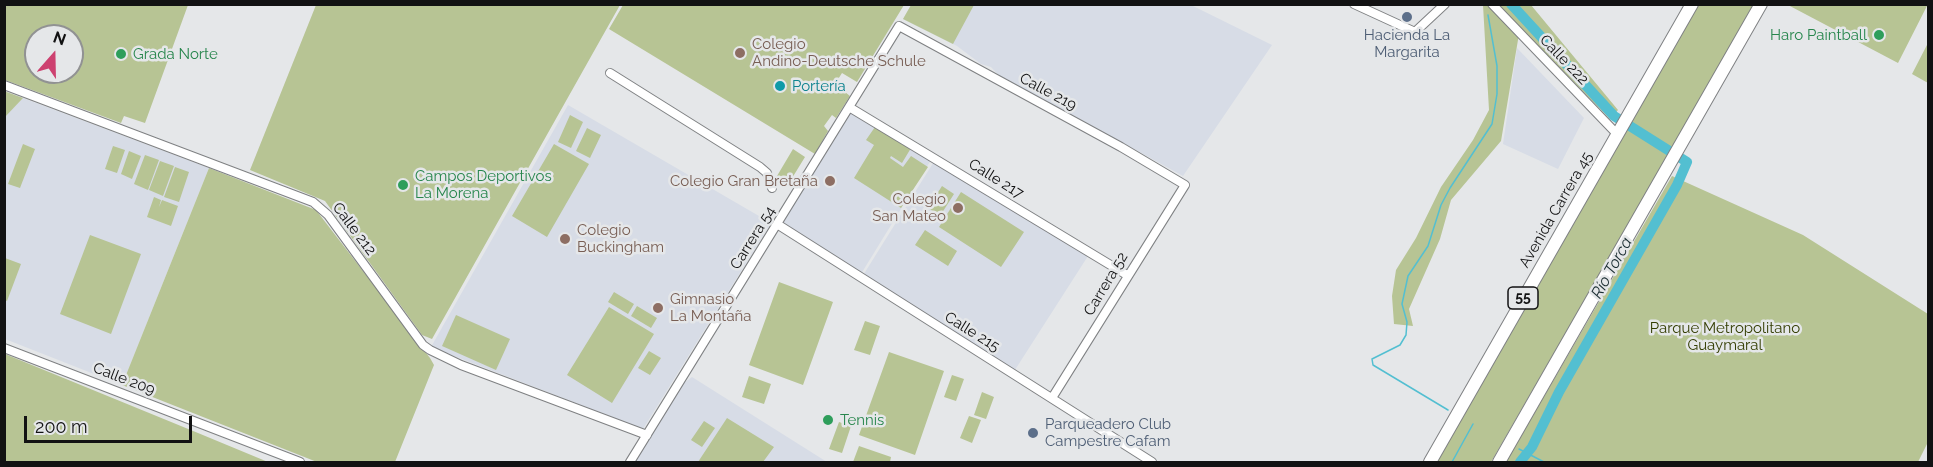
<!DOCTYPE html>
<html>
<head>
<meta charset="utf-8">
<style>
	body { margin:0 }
	#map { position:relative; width:1933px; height:467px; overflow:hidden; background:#e5e7e9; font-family:Raleway,sans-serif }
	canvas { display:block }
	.frame { position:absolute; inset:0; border:6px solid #121213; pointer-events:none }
	.north { position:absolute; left:24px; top:24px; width:60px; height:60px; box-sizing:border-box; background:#e5e7e9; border:2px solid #919293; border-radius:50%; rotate:20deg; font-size:16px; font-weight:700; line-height:24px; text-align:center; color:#121213 }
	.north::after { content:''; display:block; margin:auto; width:21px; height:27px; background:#cd4170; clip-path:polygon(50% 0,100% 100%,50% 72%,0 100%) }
	.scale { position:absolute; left:24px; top:416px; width:168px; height:27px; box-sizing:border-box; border:3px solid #121213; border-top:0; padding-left:8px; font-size:18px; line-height:21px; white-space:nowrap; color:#121213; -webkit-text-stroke:4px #e5e7e9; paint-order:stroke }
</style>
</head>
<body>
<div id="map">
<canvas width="1933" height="467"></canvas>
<div class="frame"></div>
<div class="north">N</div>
<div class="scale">200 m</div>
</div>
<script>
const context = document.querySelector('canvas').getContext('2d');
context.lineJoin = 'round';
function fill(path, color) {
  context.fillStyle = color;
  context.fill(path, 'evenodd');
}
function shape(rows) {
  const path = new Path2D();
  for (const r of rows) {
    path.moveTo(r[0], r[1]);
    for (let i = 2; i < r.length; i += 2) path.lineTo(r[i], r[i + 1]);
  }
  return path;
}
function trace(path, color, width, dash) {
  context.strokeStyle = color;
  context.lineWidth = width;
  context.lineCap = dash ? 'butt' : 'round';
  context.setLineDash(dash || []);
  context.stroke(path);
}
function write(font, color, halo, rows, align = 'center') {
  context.font = font + ' Raleway,sans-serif';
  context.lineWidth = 5;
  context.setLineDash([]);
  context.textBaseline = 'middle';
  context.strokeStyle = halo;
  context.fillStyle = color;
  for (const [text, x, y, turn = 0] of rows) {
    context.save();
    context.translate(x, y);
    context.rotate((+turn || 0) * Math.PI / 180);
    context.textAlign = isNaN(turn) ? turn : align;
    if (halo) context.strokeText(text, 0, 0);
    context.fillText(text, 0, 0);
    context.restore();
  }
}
fill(shape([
	[911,5,1191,5,1272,45,1183,176,1065,111,1003,80,991,67,981,64,957,46,903,19],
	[1517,48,1584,118,1558,169,1503,144],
	[23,98,209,168,122,385,5,339,4,117],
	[568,105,771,223,643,429,431,347],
	[849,111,931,160,861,274,779,223],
	[935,160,1088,256,1013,373,862,277],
	[692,377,827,462,635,462,684,383]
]), '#d7dce6');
fill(shape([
	[1928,4,1898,63,1788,5,1788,4],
	[4,5,188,5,145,123,124,116,121,123,5,80],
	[36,36,72,36,72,72,36,72],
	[316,5,620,5,432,339,422,335,325,201,250,170],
	[623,5,623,4,904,5,857,82,842,73,835,84,850,96,836,118,832,115,824,126,828,131,815,154,609,29],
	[911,5,911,4,974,5,953,44,903,19],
	[1483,5,1531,5,1618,110,1610,119,1520,28,1501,141,1451,200,1440,239,1409,309,1413,326,1394,324,1392,296,1396,270,1416,238,1441,187,1473,140,1489,110],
	[1698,5,1756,5,1491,462,1437,462,1494,358],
	[1928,43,1928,83,1912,74],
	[4,91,23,98,5,117,4,117],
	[570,115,583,122,571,148,558,142],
	[875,127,911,148,902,163,891,156,890,158,903,167,911,156,928,167,901,208,854,178,874,145,866,140],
	[587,128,601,135,590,158,576,151],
	[23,144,35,149,20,188,8,184],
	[554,144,589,164,547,237,512,216],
	[113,146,125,150,117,173,105,169],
	[793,149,805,157,789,183,777,176],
	[129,151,141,156,132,179,121,174],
	[145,155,159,160,148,190,134,184],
	[160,161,174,166,163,196,149,190],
	[175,167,189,172,179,202,164,197],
	[209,168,316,210,430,358,434,365,395,462,317,462,122,385],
	[1672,176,1803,235,1928,314,1928,442,1918,462,1506,462],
	[942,186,954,194,940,216,928,208],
	[961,192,1024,232,1001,267,939,227],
	[154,197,161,200,159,207,162,200,178,206,171,226,147,217],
	[925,230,957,251,948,266,915,245],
	[90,235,141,254,111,334,60,314],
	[5,258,21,264,7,301,5,300],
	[779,282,833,302,803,385,749,365],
	[614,292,634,304,628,314,608,302],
	[637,306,657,318,651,328,631,316],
	[609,307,654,334,612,403,567,375],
	[456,315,510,339,496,370,442,346],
	[865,321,880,326,870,355,854,350],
	[649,351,661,358,650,375,638,368],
	[889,352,944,371,915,455,859,435],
	[5,354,198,433,268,462,5,462],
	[952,375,964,379,956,401,944,397],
	[749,376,771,384,764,404,742,397],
	[982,392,994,397,986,419,974,415],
	[969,416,981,420,972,443,960,438],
	[727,418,774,447,763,462,698,462],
	[704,421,715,428,702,447,691,440],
	[839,422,851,426,842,453,829,449],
	[859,446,891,457,890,462,853,462]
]), '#b7c494');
trace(shape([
	[1448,410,1373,365,1372,359,1400,345,1406,335,1407,322,1402,304,1408,276,1428,246,1441,205,1450,188,1492,124,1497,94,1497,66,1488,15],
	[1519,449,1544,462],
	[1452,462,1473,424]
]), '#53bfd1', 1.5);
trace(shape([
	[1511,4,1614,116,1687,162,1677,185,1559,392,1532,447,1520,462]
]), '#53bfd1', 10);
const minor = shape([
	[1354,4,1415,32,1445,4],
	[1492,4,1617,134],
	[610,73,760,167,767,173,772,188],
	[4,85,313,202,328,215,423,345,430,350,461,365,647,435],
	[849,107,1127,275],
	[777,224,1152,462],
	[4,348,300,462],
	[630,462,899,26,1121,147,1185,185,1052,398]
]);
const highway = shape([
	[1430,462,1692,4],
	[1499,462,1761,4]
]);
trace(minor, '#7f8183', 10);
trace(highway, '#7f8183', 14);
trace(minor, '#fff', 8);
trace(highway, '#fff', 12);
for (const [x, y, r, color] of [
	[1407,17,6,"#5c6f8a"],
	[1879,35,6,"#2e9e5b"],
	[740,53,6,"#8d6e63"],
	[121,54,6,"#2e9e5b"],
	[780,86,6,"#0f9aa8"],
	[830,181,6,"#8d6e63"],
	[403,185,6,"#2e9e5b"],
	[958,208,6,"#8d6e63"],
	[565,239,6,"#8d6e63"],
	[658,308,6,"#8d6e63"],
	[828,420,6,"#2e9e5b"],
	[1033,433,6,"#5c6f8a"]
]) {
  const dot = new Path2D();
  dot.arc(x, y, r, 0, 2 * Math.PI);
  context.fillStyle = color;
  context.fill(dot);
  trace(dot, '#e5e7e9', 2);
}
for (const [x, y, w] of [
	[1523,298,30]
]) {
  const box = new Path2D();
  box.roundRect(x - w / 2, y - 11, w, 22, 4.5);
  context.fillStyle = '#e5e7e9';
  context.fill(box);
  trace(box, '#121213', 1.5);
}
write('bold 14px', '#121213', null, [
	["55",1523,298]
]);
write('15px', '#4e5e75', '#e5e7e9', [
	["Hacienda La",1407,35],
	["Margarita",1407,52],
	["Parqueadero Club",1045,424,"left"],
	["Campestre Cafam",1045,441,"left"]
]);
write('15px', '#27864d', '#e5e7e9', [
	["Haro Paintball",1867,35,"right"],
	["Grada Norte",133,54],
	["Campos Deportivos",415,176],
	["La Morena",415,193],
	["Tennis",840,420]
], 'left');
write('15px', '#785e54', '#e5e7e9', [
	["Colegio",752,44],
	["Andino-Deutsche Schule",752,61],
	["Colegio Gran Bretaña",818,181,"right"],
	["Colegio",946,199,"right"],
	["San Mateo",946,216,"right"],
	["Colegio",577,230],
	["Buckingham",577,247],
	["Gimnasio",670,299],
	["La Montaña",670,316]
], 'left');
write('15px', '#121213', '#e5e7e9', [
	["Calle 222",1564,60,46],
	["Calle 219",1048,92,28],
	["Calle 217",996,179,32],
	["Avenida Carrera 45",1556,210,-60],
	["Calle 212",354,229,53],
	["Carrera 54",753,238,-58],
	["Carrera 52",1106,284,-59],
	["Calle 215",972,332,32],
	["Calle 209",124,379,21]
]);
write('15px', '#0d838f', '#e5e7e9', [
	["Portería",792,86]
], 'left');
write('15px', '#343e03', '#e5e7e9', [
	["Parque Metropolitano",1725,328],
	["Guaymaral",1725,345]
]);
write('italic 16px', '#1a2d31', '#e5e7e9', [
	["Río Torca",1612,268,-61]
]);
</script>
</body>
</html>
